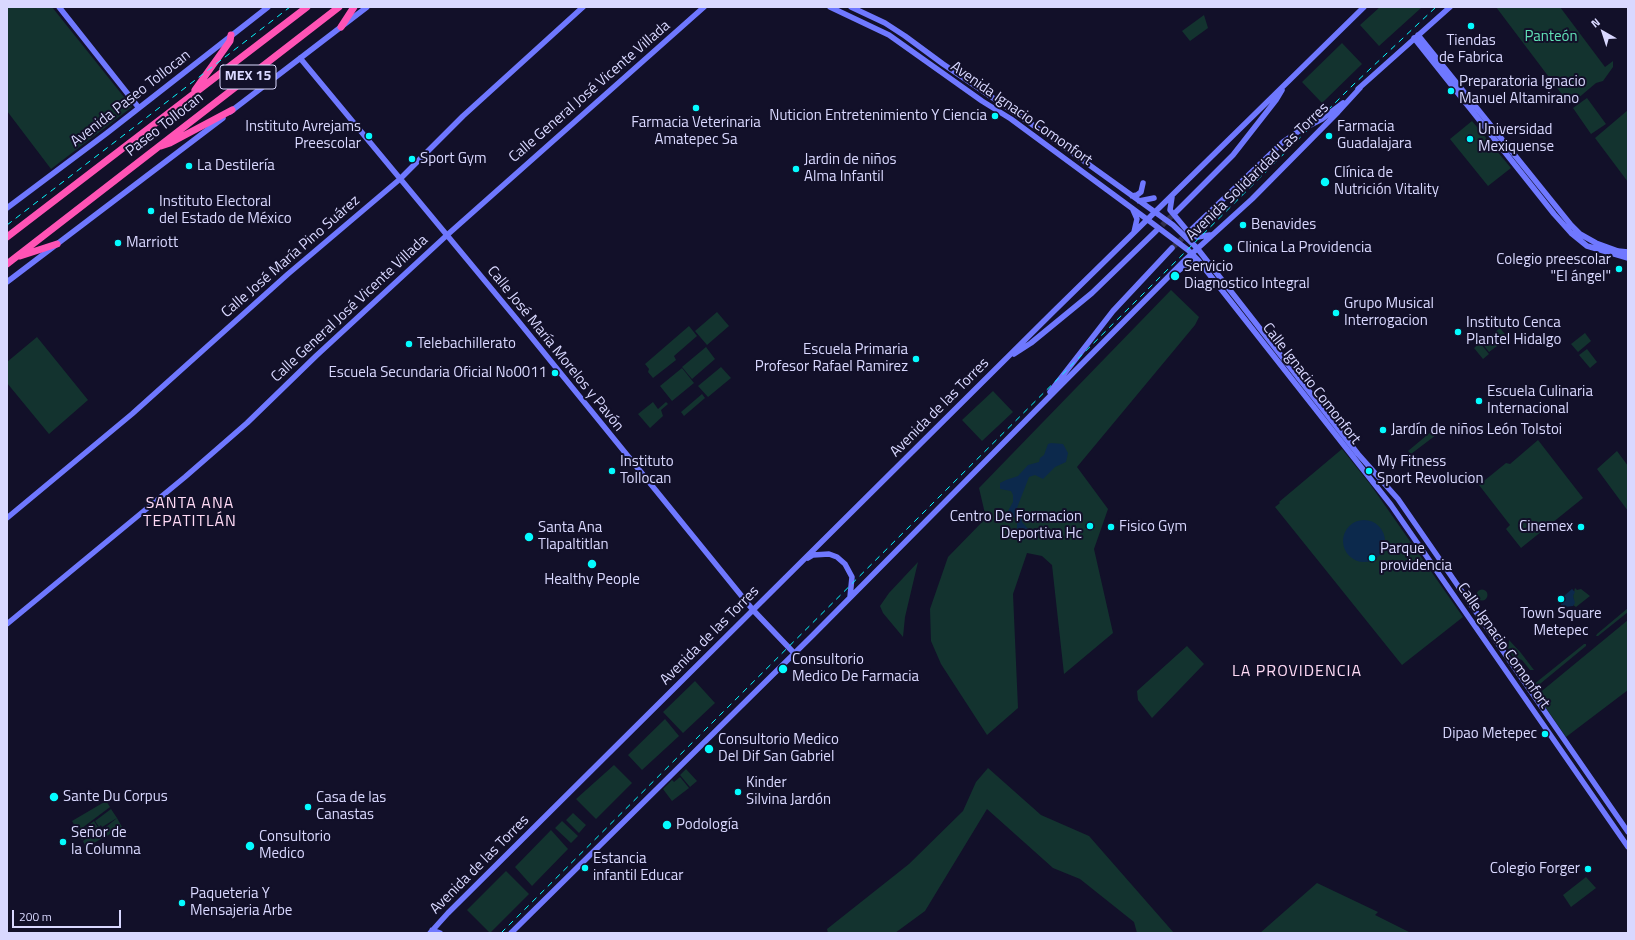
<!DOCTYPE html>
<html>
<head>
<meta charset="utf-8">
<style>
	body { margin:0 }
	#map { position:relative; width:1635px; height:940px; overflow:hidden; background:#121029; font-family:"Titillium Web",sans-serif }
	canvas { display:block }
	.frame { position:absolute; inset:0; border:8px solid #d9d8ff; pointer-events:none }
	.north { position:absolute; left:1583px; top:12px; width:40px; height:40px; -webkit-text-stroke:3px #121029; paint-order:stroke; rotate:321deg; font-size:11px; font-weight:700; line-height:16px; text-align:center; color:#d9d8ff }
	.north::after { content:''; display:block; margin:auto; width:14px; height:18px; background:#d9d8ff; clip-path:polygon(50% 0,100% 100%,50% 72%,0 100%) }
	.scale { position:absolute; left:12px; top:910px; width:109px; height:18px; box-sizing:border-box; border:2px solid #d9d8ff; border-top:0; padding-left:5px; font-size:12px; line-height:14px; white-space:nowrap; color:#d9d8ff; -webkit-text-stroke:3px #121029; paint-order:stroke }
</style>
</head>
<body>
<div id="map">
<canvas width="1635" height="940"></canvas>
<div class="frame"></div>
<div class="north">N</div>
<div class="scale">200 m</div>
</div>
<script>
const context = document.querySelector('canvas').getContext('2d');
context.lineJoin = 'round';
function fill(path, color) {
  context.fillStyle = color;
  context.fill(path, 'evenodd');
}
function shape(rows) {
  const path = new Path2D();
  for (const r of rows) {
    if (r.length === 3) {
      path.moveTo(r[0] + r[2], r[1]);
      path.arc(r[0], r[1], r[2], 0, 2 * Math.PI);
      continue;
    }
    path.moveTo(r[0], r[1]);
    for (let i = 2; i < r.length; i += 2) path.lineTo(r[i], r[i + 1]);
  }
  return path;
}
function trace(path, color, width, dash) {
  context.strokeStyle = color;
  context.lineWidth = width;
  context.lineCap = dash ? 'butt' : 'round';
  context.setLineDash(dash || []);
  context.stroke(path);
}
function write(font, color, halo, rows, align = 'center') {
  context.font = font + ' "Titillium Web",sans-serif';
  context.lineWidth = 4;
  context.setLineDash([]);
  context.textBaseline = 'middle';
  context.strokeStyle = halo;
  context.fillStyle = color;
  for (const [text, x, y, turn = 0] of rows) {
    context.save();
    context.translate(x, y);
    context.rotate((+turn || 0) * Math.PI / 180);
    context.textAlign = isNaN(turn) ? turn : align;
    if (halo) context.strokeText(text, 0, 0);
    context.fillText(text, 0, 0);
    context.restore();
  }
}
fill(shape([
	[8,7,52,7,132,107,51,169,7,111],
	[1380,7,1419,7,1421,8,1379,46,1360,25],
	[1496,7,1560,7,1605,67,1613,61,1613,67,1603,81,1596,83,1570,105],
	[1204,15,1208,28,1190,41,1182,31],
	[1342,43,1362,64,1322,103,1302,82],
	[1587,98,1606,124,1591,134,1573,108],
	[1628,110,1628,182,1595,138],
	[1472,121,1511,168,1488,186,1450,139],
	[1171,290,1199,317,1195,325,1077,467,1108,509,1094,549,1113,633,1064,674,1052,565,1042,556,1027,553,1013,594,1018,708,987,735,941,664,931,641,930,609,948,557,986,518,979,488],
	[717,312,729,326,707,345,695,331],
	[689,326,697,336,674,356,676,360,653,378,648,372,649,369,645,364],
	[1500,328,1508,338,1489,352,1482,343],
	[1585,333,1591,341,1578,352,1571,344],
	[37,337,88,400,49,434,7,383,7,362],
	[1480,343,1489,354,1483,359,1474,348],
	[706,347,715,359,692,379,682,367],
	[1587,349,1597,362,1590,368,1579,355],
	[721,367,731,378,708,397,698,386],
	[682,368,694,383,672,401,660,386],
	[993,391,1013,412,982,441,962,420],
	[702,394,705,398,684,416,681,412],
	[653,402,658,409,666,402,668,404,661,410,663,416,650,428,638,414],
	[1432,431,1436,435,1411,454,1408,451],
	[1538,440,1583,498,1521,548,1506,529,1510,525,1479,485,1506,463,1510,464],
	[1342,449,1370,484,1463,617,1402,665,1275,507,1280,503,1279,502],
	[1617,451,1628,466,1628,511,1597,469],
	[918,562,905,617,903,637,883,613,880,606,889,593],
	[1575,588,1577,590,1581,589,1590,596,1576,607,1573,605,1574,605,1573,596],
	[1482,595,5.5],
	[1628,608,1628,612,1598,636,1596,636,1597,634],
	[1628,620,1628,690,1566,737,1537,695],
	[1509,640,1521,653,1534,670,1530,670,1522,660,1513,657,1508,649],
	[1584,644,1586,644,1586,646,1535,688,1533,687,1533,685],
	[1187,646,1204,664,1152,718,1138,700,1137,691],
	[695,681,715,703,683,733,663,712],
	[665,719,679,736,642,770,628,755],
	[614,765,632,783,596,819,576,799],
	[988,768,1041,815,1089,836,1174,933,1137,933,1134,922,1080,879,1053,868,987,809,925,911,895,933,828,933,827,929,909,864,963,811,976,782],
	[686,769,697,781,690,787,680,775],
	[680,777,689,788,672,801,663,789,672,780,674,782],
	[106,801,110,807,78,831,72,821],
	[111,809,117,818,102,827,101,825,99,827,95,821],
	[573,813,586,825,579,833,566,820],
	[117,818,122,827,105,837,101,831],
	[94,821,98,827,82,840,78,833],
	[562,821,578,836,571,843,555,828],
	[551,830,568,849,532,886,515,867],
	[97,831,98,833,100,831,104,837,86,848,83,841],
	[506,871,529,894,490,933,467,910],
	[1586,877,1596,888,1571,907,1563,895],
	[1317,883,1378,912,1375,915,1411,933,1260,933]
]), '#13332f');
fill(shape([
	[1051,443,1063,444,1068,453,1066,462,1055,467,1043,479,1035,475,1029,477,1015,513,1021,517,1022,522,1029,530,1024,534,1025,539,1021,541,1018,540,1017,534,1017,521,1008,511,1013,502,1013,495,1011,491,1000,489,1000,483,1006,480,1018,476,1028,465,1039,462,1040,458,1044,455,1048,444],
	[1364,541,21],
	[1572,589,1575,592,1573,596,1575,603,1573,606,1564,607,1561,605,1561,603,1565,595]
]), '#0c294c');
trace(shape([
	[1156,231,1176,212],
	[1172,248,1188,233]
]), '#302e49', 5.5, [5.5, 3]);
trace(shape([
	[59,7,139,108],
	[830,7,889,35,982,101,1011,119,1148,220,1188,250,1198,260,1391,505,1628,847],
	[851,7,885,23,905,36,943,64,1049,136,1173,225,1197,248,1358,454,1398,499,1628,832],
	[1418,35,1571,225,1580,234,1596,243,1618,251,1628,252],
	[1414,38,1554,214,1571,233,1587,246,1628,258],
	[300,58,519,322,753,610,794,653],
	[1358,89,1450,7],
	[230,112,367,7],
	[1132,196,1137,195,1141,192,1143,183],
	[1172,197,1170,210,1190,234,1197,237,1210,235],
	[1139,201,1154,198],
	[7,208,107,133,268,7],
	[1133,210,1137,219,1134,232],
	[1176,212,1233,155,1276,100,1282,90],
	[1191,230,1283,142,1299,131,1322,119,1343,103],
	[1178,271,1192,260,1198,260],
	[7,282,223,118],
	[1014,354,1031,343,1092,293,1156,231],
	[1050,392,1113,311,1172,248],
	[7,518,132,414,288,274,400,179,463,116,583,7],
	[808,558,813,555,829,554,837,557,845,564,852,577,850,597],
	[7,624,185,477,247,423,316,356,446,236,704,7],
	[432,930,440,933],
	[430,933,448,913,753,610,1053,312,1364,7],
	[511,933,812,636,1186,259,1252,199,1338,112,1360,88]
]), '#6f78ff', 5.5);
trace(shape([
	[341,27,354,7],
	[195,90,230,41,231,35],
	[161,146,170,143,232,110],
	[7,237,307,7],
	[20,256,57,244],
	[7,264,339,7]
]), '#ff53b5', 7);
trace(shape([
	[7,225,290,7],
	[501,933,1353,85,1436,7]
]), '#04fcff', 1, [6, 5]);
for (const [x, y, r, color] of [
	[1471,26,4,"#04fcff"],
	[1451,91,4,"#04fcff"],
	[696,108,4,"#04fcff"],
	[995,116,4,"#04fcff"],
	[369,136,4,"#04fcff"],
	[1329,136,4,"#04fcff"],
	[1470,139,4,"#04fcff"],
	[412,159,4,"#04fcff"],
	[189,166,4,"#04fcff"],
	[796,169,4,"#04fcff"],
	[1325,182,5,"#04fcff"],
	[151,211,4,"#04fcff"],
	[1243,225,4,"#04fcff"],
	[118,243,4,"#04fcff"],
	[1228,248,5,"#04fcff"],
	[1619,269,4,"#04fcff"],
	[1175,276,5,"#04fcff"],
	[1336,313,4,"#04fcff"],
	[1458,332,4,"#04fcff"],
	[409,344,4,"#04fcff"],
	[916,359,4,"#04fcff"],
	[555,373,4,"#04fcff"],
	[1479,401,4,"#04fcff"],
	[1383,430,4,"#04fcff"],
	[612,471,4,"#04fcff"],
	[1369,471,4,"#04fcff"],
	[1090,526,4,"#04fcff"],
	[1111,527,4,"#04fcff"],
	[1581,527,4,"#04fcff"],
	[529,537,5,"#04fcff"],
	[1372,558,4,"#04fcff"],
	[592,564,5,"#04fcff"],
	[1561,599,4,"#04fcff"],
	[783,669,5,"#04fcff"],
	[1545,734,4,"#04fcff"],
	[709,749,5,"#04fcff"],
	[738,792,4,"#04fcff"],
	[54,797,5,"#04fcff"],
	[308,807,4,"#04fcff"],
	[667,825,5,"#04fcff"],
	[63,842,4,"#04fcff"],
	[250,846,5,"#04fcff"],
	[585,868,4,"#04fcff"],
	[1588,869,4,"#04fcff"],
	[182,903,4,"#04fcff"]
]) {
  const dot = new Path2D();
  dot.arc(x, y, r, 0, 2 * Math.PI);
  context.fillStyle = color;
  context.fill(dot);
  trace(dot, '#121029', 1.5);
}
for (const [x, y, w] of [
	[248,77,56]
]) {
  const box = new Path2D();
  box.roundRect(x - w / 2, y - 12, w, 24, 3);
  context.fillStyle = '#121029';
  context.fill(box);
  trace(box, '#d9d8ff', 1);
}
write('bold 14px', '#d9d8ff', null, [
	["MEX 15",248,77]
]);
write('15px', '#61e2b6', '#121029', [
	["Panteón",1551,37]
]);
write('15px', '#d9d8ff', '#121029', [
	["Tiendas",1471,41,"center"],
	["de Fabrica",1471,58,"center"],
	["Preparatoria Ignacio",1459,82],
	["Manuel Altamirano",1459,99],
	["Nuticion Entretenimiento Y Ciencia",987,116,"right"],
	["Farmacia Veterinaria",696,123,"center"],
	["Amatepec Sa",696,140,"center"],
	["Instituto Avrejams",361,127,"right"],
	["Preescolar",361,144,"right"],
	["Farmacia",1337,127],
	["Guadalajara",1337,144],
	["Universidad",1478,130],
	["Mexiquense",1478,147],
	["Sport Gym",420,159],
	["Jardin de niños",804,160],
	["Alma Infantil",804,177],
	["La Destilería",197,166],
	["Clínica de",1334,173],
	["Nutrición Vitality",1334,190],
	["Instituto Electoral",159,202],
	["del Estado de México",159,219],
	["Benavides",1251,225],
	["Marriott",126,243],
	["Clinica La Providencia",1237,248],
	["Colegio preescolar",1611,260,"right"],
	["\"El ángel\"",1611,277,"right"],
	["Servicio",1184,267],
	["Diagnostico Integral",1184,284],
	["Grupo Musical",1344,304],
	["Interrogacion",1344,321],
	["Instituto Cenca",1466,323],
	["Plantel Hidalgo",1466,340],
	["Telebachillerato",417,344],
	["Escuela Primaria",908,350,"right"],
	["Profesor Rafael Ramirez",908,367,"right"],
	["Escuela Secundaria Oficial No0011",547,373,"right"],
	["Escuela Culinaria",1487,392],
	["Internacional",1487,409],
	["Jardín de niños León Tolstoi",1391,430],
	["Instituto",620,462],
	["Tollocan",620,479],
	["My Fitness",1377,462],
	["Sport Revolucion",1377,479],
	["Centro De Formacion",1082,517,"right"],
	["Deportiva Hc",1082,534,"right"],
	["Fisico Gym",1119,527],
	["Cinemex",1573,527,"right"],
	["Santa Ana",538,528],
	["Tlapaltitlan",538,545],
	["Parque",1380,549],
	["providencia",1380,566],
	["Healthy People",592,580,"center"],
	["Town Square",1561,614,"center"],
	["Metepec",1561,631,"center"],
	["Consultorio",792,660],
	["Medico De Farmacia",792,677],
	["Dipao Metepec",1537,734,"right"],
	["Consultorio Medico",718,740],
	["Del Dif San Gabriel",718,757],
	["Kinder",746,783],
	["Silvina Jardón",746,800],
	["Sante Du Corpus",63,797],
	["Casa de las",316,798],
	["Canastas",316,815],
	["Podología",676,825],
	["Señor de",71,833],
	["la Columna",71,850],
	["Consultorio",259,837],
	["Medico",259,854],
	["Estancia",593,859],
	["infantil Educar",593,876],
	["Colegio Forger",1580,869,"right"],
	["Paqueteria Y",190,894],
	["Mensajeria Arbe",190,911]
], 'left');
write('15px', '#d9d8ff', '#121029', [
	["Calle General José Vicente Villada",590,92,-41],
	["Avenida Paseo Tollocan",131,99,-38],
	["Avenida Ignacio Comonfort",1021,114,35],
	["Paseo Tollocan",165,125,-38],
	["Avenida Solidaridad Las Torres",1258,172,-44],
	["Calle José María Pino Suárez",291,257,-41],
	["Calle General José Vicente Villada",350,309,-43],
	["Calle José María Morelos y Pavón",555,349,51],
	["Calle Ignacio Comonfort",1311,384,52],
	["Avenida de las Torres",940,408,-45],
	["Avenida de las Torres",710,636,-45],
	["Calle Ignacio Comonfort",1503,646,55],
	["Avenida de las Torres",480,865,-45]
]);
context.letterSpacing = '1px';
write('16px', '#ffdaf5', '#121029', [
	["SANTA ANA",190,504],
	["TEPATITLÁN",190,522],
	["LA PROVIDENCIA",1297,672]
]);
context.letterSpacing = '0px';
</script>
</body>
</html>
